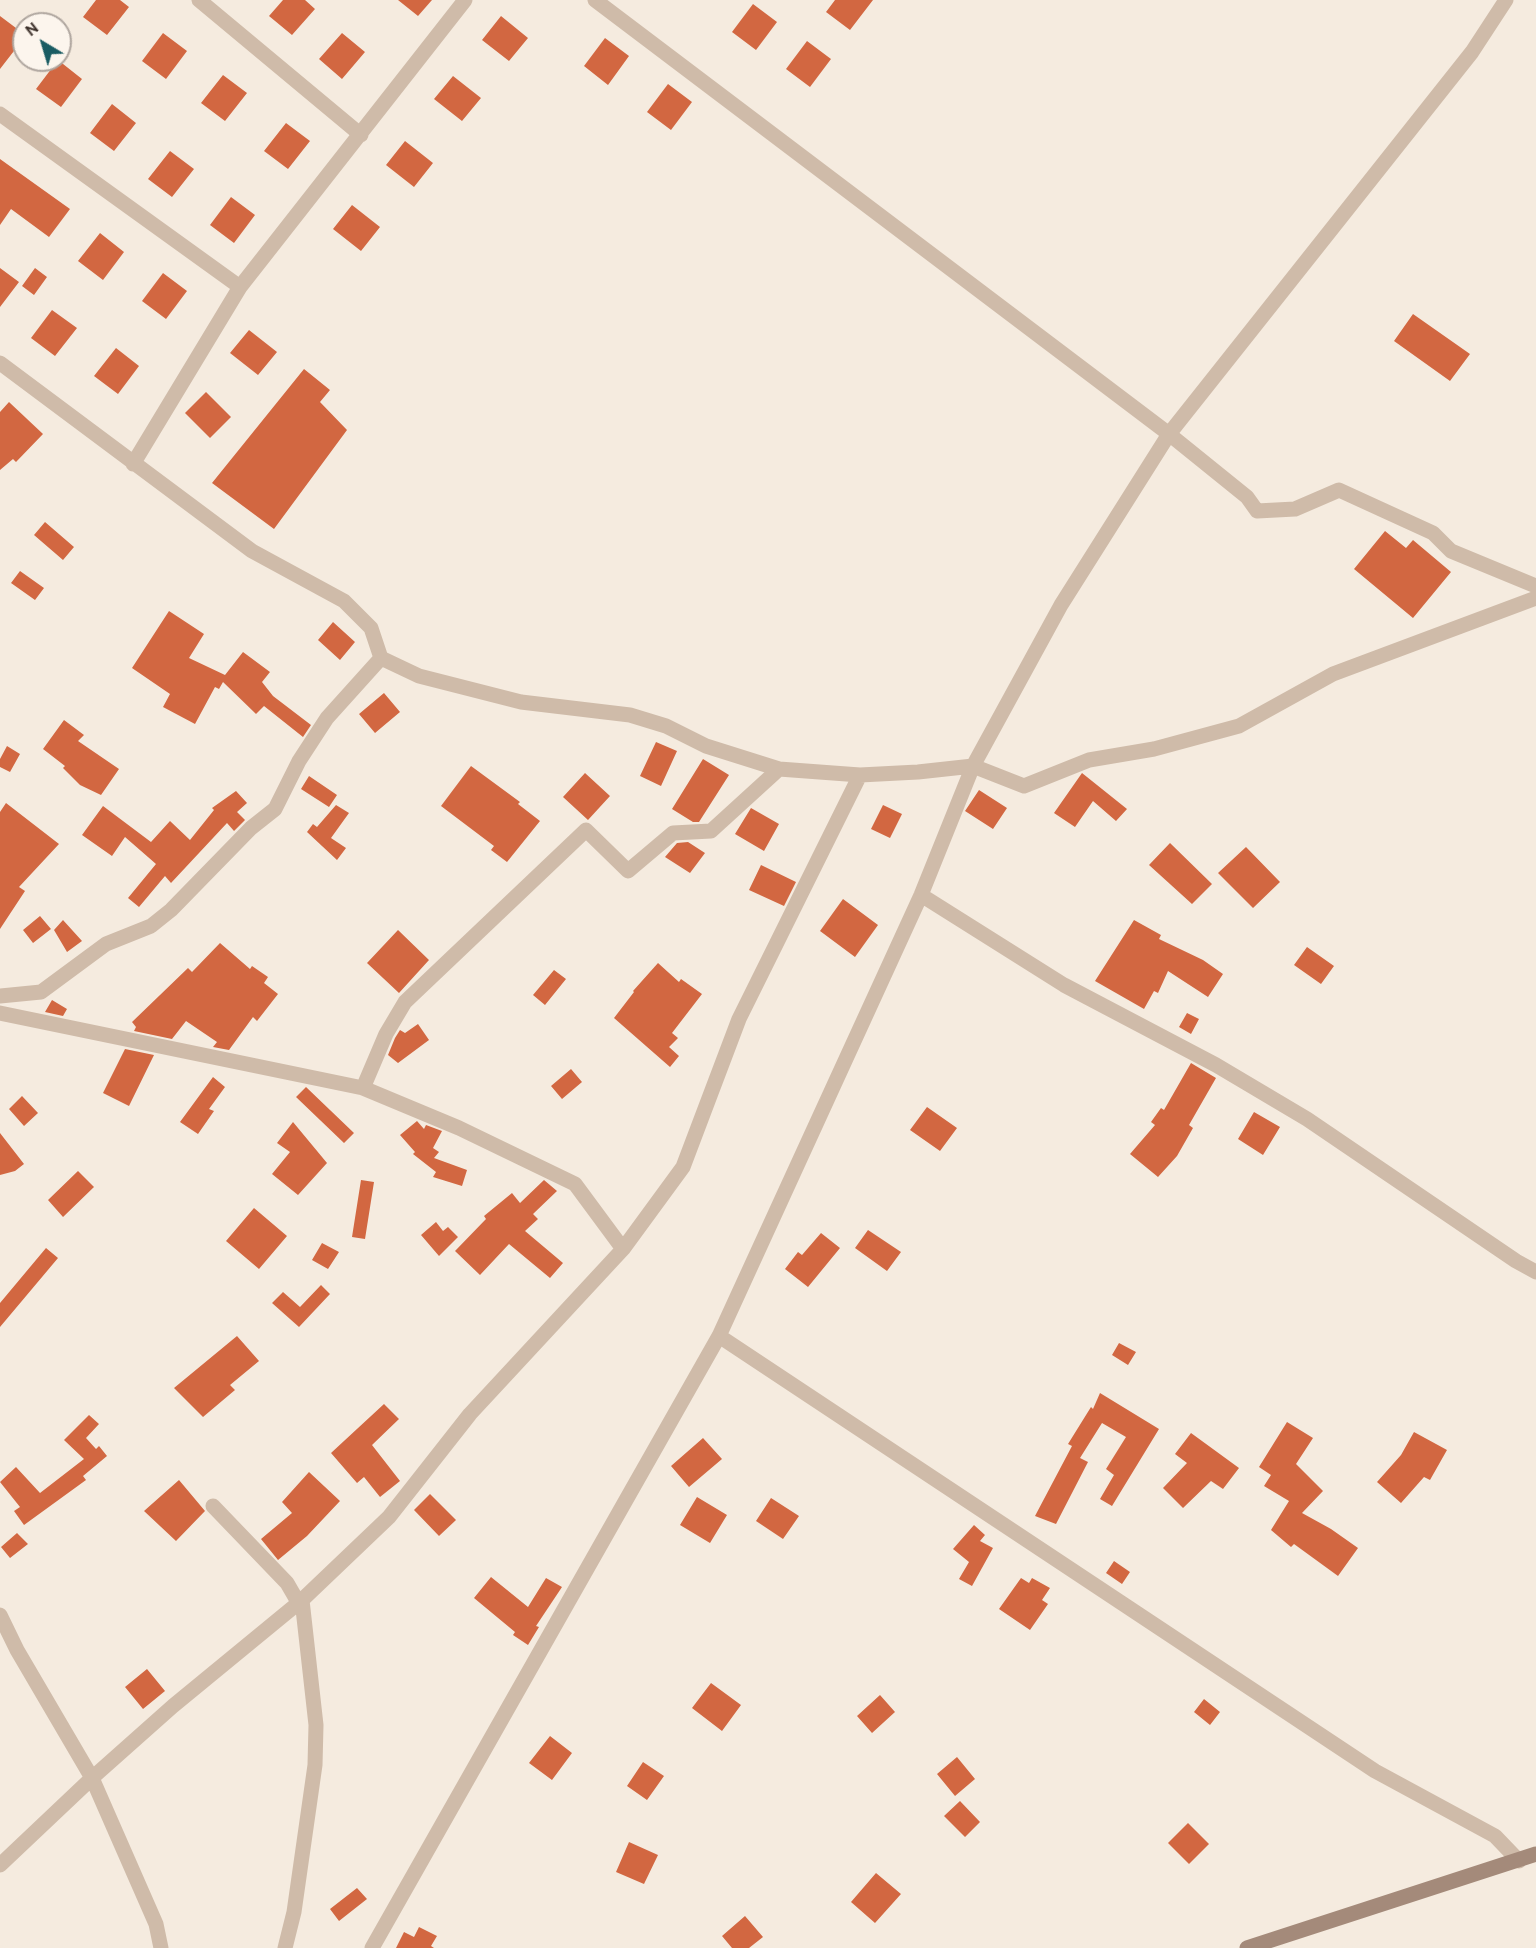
<!DOCTYPE html>
<html>
<head>
<meta charset="utf-8">
<style>
	body { margin:0 }
	#map { position:relative; width:1536px; height:1948px; overflow:hidden; background:#f5ebdf; font-family:Cabin,sans-serif }
	canvas { display:block }
	.north { position:absolute; left:12px; top:12px; width:60px; height:60px; box-sizing:border-box; background:#fcf5ed; border:2px solid #afa69f; border-radius:50%; rotate:322deg; font-size:16px; font-weight:700; line-height:24px; text-align:center; color:#3c302a }
	.north::after { content:''; display:block; margin:auto; width:21px; height:27px; background:#1a5c63; clip-path:polygon(50% 0,100% 100%,50% 72%,0 100%) }
</style>
</head>
<body>
<div id="map">
<canvas width="1536" height="1948"></canvas>
<div class="north">N</div>
</div>
<script>
const context = document.querySelector('canvas').getContext('2d');
context.lineJoin = 'round';
function fill(path, color) {
  context.fillStyle = color;
  context.fill(path, 'evenodd');
}
function shape(rows) {
  const path = new Path2D();
  for (const r of rows) {
    path.moveTo(r[0], r[1]);
    for (let i = 2; i < r.length; i += 2) path.lineTo(r[i], r[i + 1]);
  }
  return path;
}
function trace(path, color, width, dash) {
  context.strokeStyle = color;
  context.lineWidth = width;
  context.lineCap = dash ? 'butt' : 'round';
  context.setLineDash(dash || []);
  context.stroke(path);
}
fill(shape([
	[96,0,120,0,129,7,107,35,83,17],
	[283,0,305,0,315,9,292,35,269,16],
	[398,0,432,0,418,16],
	[835,0,873,0,850,30,826,12],
	[753,4,777,22,756,50,732,32],
	[0,16,24,34,24,38,0,69],
	[501,16,528,38,509,61,482,40],
	[163,33,187,51,166,79,142,61],
	[342,33,365,52,342,79,319,59],
	[605,38,629,56,608,85,584,66],
	[807,41,831,59,810,87,786,69],
	[58,60,82,79,61,107,36,89],
	[223,75,247,93,225,121,201,103],
	[453,76,481,98,462,121,434,99],
	[668,84,692,102,671,130,647,112],
	[112,104,136,123,114,151,90,133],
	[286,123,310,141,288,169,264,151],
	[405,141,433,163,414,187,386,165],
	[170,151,194,169,172,197,148,179],
	[0,159,70,209,49,237,11,209,0,225],
	[231,197,255,215,234,243,210,225],
	[352,205,380,227,361,251,333,229],
	[100,233,124,252,103,280,78,261],
	[0,268,19,282,0,307],
	[35,268,47,277,34,295,22,286],
	[163,273,187,291,166,319,142,301],
	[52,310,77,328,55,356,31,338],
	[1413,314,1470,354,1450,381,1394,341],
	[249,330,277,352,258,375,230,353],
	[116,348,139,366,118,394,94,376],
	[304,369,330,390,320,402,347,430,274,529,212,483],
	[206,392,231,417,210,438,185,413],
	[9,402,43,434,16,462,13,459,0,470,0,412],
	[45,522,74,547,63,560,34,535],
	[1385,531,1406,548,1413,540,1451,572,1413,618,1354,569],
	[20,571,44,588,35,600,11,583],
	[169,611,204,634,189,658,225,675,243,652,270,672,262,682,273,696,311,725,303,737,264,706,256,714,223,682,219,689,215,687,195,724,163,707,170,694,132,668],
	[333,622,355,642,340,660,318,640],
	[384,693,400,712,375,733,359,714],
	[64,720,84,735,78,741,119,769,101,795,80,785,63,768,65,766,43,749],
	[656,742,677,751,661,786,640,776],
	[7,746,20,754,10,772,0,767,0,759],
	[703,759,729,775,699,822,693,822,672,809],
	[471,766,520,802,518,804,540,821,507,862,491,850,494,846,441,806],
	[585,773,610,796,588,820,563,797],
	[1082,773,1127,809,1116,821,1093,801,1075,827,1054,813],
	[309,776,337,795,329,807,301,789],
	[979,790,1007,808,993,829,965,811],
	[236,791,247,803,237,812,245,820,234,831,227,823,171,883,165,876,139,907,128,898,156,864,125,837,112,856,82,835,103,806,151,842,170,821,190,840,214,810,212,808],
	[6,803,59,844,19,887,25,891,0,929,0,812],
	[336,805,349,813,331,838,346,848,337,860,307,832,313,824,317,827],
	[883,805,902,814,890,838,871,829],
	[751,808,779,824,764,851,735,834],
	[688,842,705,853,690,873,665,857,677,843],
	[1170,843,1212,884,1192,904,1149,865],
	[1246,847,1280,882,1253,908,1218,873],
	[761,865,796,882,784,906,749,890],
	[843,899,878,925,855,957,820,931],
	[40,916,51,929,33,943,23,930],
	[63,920,82,941,67,952,54,930],
	[1134,920,1161,935,1159,939,1203,960,1223,974,1208,997,1168,971,1158,993,1154,991,1144,1009,1095,981],
	[398,930,429,960,399,993,367,963],
	[220,943,250,969,252,966,268,977,264,983,278,994,257,1021,253,1017,229,1050,213,1047,217,1042,186,1021,172,1039,134,1031,136,1027,132,1022,188,968,192,972],
	[1307,947,1334,966,1321,984,1294,965],
	[658,963,679,982,681,979,702,994,672,1033,678,1038,669,1047,679,1056,670,1067,614,1018,634,992,633,991],
	[554,970,566,979,545,1005,533,995],
	[52,1000,67,1009,63,1016,45,1012],
	[1187,1013,1199,1019,1191,1034,1179,1027],
	[418,1024,429,1040,398,1063,388,1055,395,1038,400,1030,405,1033],
	[125,1049,154,1055,129,1106,103,1093],
	[1191,1063,1216,1078,1189,1125,1193,1128,1177,1156,1158,1177,1130,1154,1155,1125,1151,1122,1161,1108,1164,1110],
	[571,1069,582,1082,562,1099,551,1086],
	[213,1077,225,1087,209,1109,214,1111,198,1134,180,1122],
	[306,1087,354,1133,344,1143,296,1097],
	[22,1096,38,1113,24,1126,9,1109],
	[927,1107,957,1128,940,1151,910,1130],
	[1254,1112,1280,1127,1263,1155,1238,1139],
	[417,1121,424,1129,426,1125,442,1131,433,1148,439,1152,434,1158,467,1170,462,1186,433,1177,436,1172,413,1154,415,1152,400,1135],
	[293,1122,327,1163,298,1195,272,1174,290,1152,277,1143],
	[0,1133,24,1164,15,1171,0,1175],
	[78,1171,94,1187,63,1217,48,1200],
	[361,1180,374,1182,365,1239,352,1237],
	[544,1180,557,1191,533,1214,538,1219,525,1231,563,1263,550,1278,509,1244,480,1275,455,1251,486,1219,484,1216,512,1193,520,1203],
	[254,1208,287,1236,259,1269,226,1241],
	[436,1222,443,1231,448,1227,458,1237,439,1256,421,1235],
	[868,1230,901,1252,887,1271,855,1248],
	[821,1233,840,1248,808,1287,785,1269,798,1252,802,1255],
	[322,1243,339,1252,328,1269,312,1260],
	[46,1248,58,1258,0,1327,0,1303],
	[321,1285,330,1294,299,1327,272,1303,283,1292,300,1307],
	[237,1336,259,1361,230,1385,235,1390,203,1417,174,1388],
	[1119,1343,1136,1352,1128,1365,1112,1355],
	[1100,1393,1159,1429,1112,1506,1100,1499,1114,1475,1106,1469,1126,1437,1102,1423,1080,1458,1088,1462,1056,1524,1035,1516,1072,1446,1068,1444,1091,1407,1093,1409],
	[384,1404,399,1419,372,1445,400,1481,380,1497,364,1477,357,1483,331,1453],
	[89,1415,99,1424,86,1438,96,1449,99,1446,107,1456,83,1476,86,1480,24,1525,14,1511,20,1507,0,1482,16,1467,40,1493,84,1459,64,1440],
	[1287,1422,1313,1438,1296,1464,1323,1491,1302,1513,1331,1529,1358,1548,1338,1576,1294,1544,1291,1547,1271,1530,1289,1501,1264,1486,1271,1475,1259,1467],
	[1414,1432,1447,1450,1430,1480,1424,1477,1401,1503,1377,1482,1401,1455],
	[1191,1433,1239,1468,1223,1489,1211,1481,1183,1508,1163,1488,1187,1463,1175,1454],
	[703,1438,722,1459,689,1487,671,1466],
	[309,1472,340,1501,307,1536,278,1560,261,1539,292,1513,282,1502],
	[179,1480,205,1511,176,1541,144,1511],
	[430,1494,456,1520,439,1536,414,1510],
	[697,1497,727,1515,710,1543,680,1525],
	[771,1498,799,1516,783,1539,756,1521],
	[974,1525,985,1535,980,1541,993,1548,972,1586,959,1579,969,1562,953,1549],
	[17,1533,28,1544,10,1558,1,1547],
	[1114,1561,1130,1572,1122,1584,1106,1573],
	[491,1577,528,1607,546,1578,562,1587,536,1626,539,1627,528,1645,513,1635,515,1632,474,1598],
	[1021,1578,1029,1583,1032,1578,1050,1588,1042,1600,1048,1604,1030,1630,999,1609],
	[147,1669,165,1691,143,1709,125,1687],
	[711,1683,741,1705,722,1731,692,1708],
	[880,1695,895,1712,872,1733,857,1716],
	[1204,1699,1220,1712,1210,1725,1194,1712],
	[550,1736,572,1753,552,1780,529,1763],
	[957,1757,975,1779,955,1796,937,1774],
	[643,1762,664,1776,647,1800,627,1786],
	[960,1801,980,1822,965,1837,944,1816],
	[1188,1823,1209,1844,1189,1864,1168,1843],
	[629,1842,658,1855,644,1884,616,1872],
	[876,1873,901,1894,875,1923,851,1902],
	[357,1888,367,1899,339,1921,330,1909],
	[745,1916,763,1937,749,1948,732,1948,722,1936],
	[419,1927,437,1936,431,1946,434,1948,396,1948,404,1932,414,1937]
]), '#d26741');
trace(shape([
	[199,0,361,135],
	[595,0,1169,434,1247,497,1257,511,1295,509,1339,490,1433,533,1451,551,1536,586],
	[0,114,240,287],
	[0,363,252,551,344,601,371,628,381,658,419,676,521,702,630,715,666,726,706,746,779,769,860,775,918,772,973,766,1024,786,1089,760,1154,749,1239,726,1333,674,1536,598],
	[133,464,240,287,465,0],
	[921,895,1064,985,1216,1065,1307,1119,1516,1261,1536,1272],
	[0,996,41,992,106,944,151,926,171,910,251,828,275,809,299,761,327,718,381,658],
	[0,1013,363,1088,459,1128,575,1184,623,1249],
	[363,1088,386,1034,405,1002,586,830,628,871,673,833,711,831,779,769],
	[719,1336,1375,1771,1495,1836,1519,1861],
	[213,1506,287,1583,298,1602,302,1600,316,1725,315,1765,294,1912,285,1948],
	[0,1615,17,1650,92,1778,156,1924,161,1948],
	[0,1865,92,1778,173,1706,302,1600,389,1517,470,1414,623,1249,683,1167,739,1019,860,775],
	[372,1948,719,1336,921,895,973,766,1061,605,1169,434,1472,52,1506,0]
]), '#cfbba9', 15);
trace(shape([
	[1247,1948,1536,1854]
]), '#a48a7a', 15);
</script>
</body>
</html>
